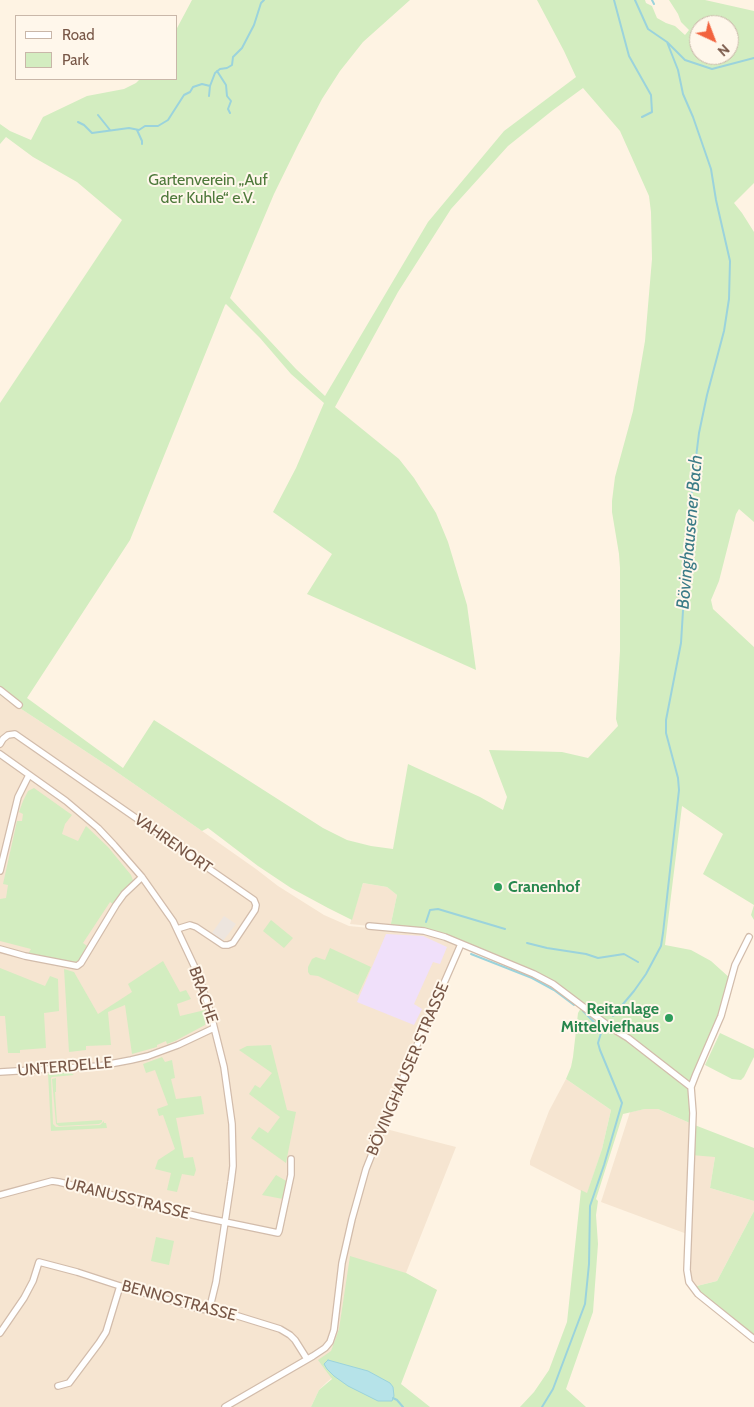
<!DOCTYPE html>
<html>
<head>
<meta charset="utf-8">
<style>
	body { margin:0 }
	#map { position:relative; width:754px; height:1407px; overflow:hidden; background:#fef3e3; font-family:Cabin,sans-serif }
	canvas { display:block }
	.legend { position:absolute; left:15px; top:15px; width:162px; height:65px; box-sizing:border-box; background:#fff7eb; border:1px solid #c9b7a9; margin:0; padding:6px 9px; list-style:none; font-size:15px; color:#785747 }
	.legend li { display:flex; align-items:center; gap:10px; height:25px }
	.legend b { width:25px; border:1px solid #c9b7a9 }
	.north { position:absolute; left:689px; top:15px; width:50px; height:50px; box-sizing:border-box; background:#fff7eb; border:1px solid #c9b7a9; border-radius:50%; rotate:137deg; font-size:14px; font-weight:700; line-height:20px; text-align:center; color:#785747 }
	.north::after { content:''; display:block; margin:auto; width:18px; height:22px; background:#f2633e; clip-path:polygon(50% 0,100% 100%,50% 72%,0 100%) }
</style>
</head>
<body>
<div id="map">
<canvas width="754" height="1407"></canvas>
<ul class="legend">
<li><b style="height:6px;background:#fff"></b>Road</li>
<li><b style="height:14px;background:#d3edc0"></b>Park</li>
</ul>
<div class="north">N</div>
</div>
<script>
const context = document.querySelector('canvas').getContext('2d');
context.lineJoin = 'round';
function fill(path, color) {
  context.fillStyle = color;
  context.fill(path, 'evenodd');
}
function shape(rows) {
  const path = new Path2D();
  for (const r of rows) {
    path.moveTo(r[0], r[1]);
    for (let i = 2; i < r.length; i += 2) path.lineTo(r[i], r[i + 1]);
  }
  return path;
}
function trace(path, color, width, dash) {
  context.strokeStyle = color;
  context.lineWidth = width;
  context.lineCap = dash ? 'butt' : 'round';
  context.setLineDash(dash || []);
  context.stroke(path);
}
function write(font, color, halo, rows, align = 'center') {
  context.font = font + ' Cabin,sans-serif';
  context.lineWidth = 4;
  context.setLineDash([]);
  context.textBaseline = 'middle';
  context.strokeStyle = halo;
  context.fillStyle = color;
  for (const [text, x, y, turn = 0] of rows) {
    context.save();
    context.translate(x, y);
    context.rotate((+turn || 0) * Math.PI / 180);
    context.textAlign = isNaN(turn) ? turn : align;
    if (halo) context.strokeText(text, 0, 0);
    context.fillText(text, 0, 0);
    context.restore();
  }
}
fill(shape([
	[0,695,111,768,202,831,256,869,278,886,324,915,349,926,369,928,424,931,461,944,382,1128,456,1147,406,1273,437,1290,327,1382,319,1390,311,1407,0,1407],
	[363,883,387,887,397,895,390,928,350,924],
	[566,1079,611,1110,602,1149,587,1194,530,1165,530,1161,549,1111],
	[645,1109,658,1109,692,1124,715,1157,710,1188,754,1201,754,1211,717,1281,693,1287,689,1282,687,1234,601,1202,630,1112]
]), '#f6e5d1');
fill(shape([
	[224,916,236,924,223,941,212,933]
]), '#ede5de');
fill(shape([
	[386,934,423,936,447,947,440,964,433,962,414,1004,422,1009,414,1025,357,1002]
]), '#f0e0fa');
fill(shape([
	[192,0,410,0,363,42,340,71,322,99,298,145,274,194,230,298,296,369,325,396,428,222,504,131,576,77,564,51,537,0,645,0,646,3,652,6,657,18,666,23,675,26,685,35,689,30,681,22,678,14,669,0,705,0,754,11,754,183,734,203,742,213,754,232,754,522,739,509,736,514,719,581,711,600,713,609,754,647,754,920,751,915,754,905,703,874,723,834,682,806,665,945,691,950,711,961,731,979,729,989,691,1087,692,1124,754,1148,754,1201,710,1188,715,1157,691,1155,692,1124,658,1109,645,1109,623,1114,596,1199,598,1201,596,1215,598,1244,593,1312,566,1389,586,1407,520,1407,534,1392,549,1370,567,1322,581,1190,587,1193,602,1149,611,1110,566,1079,571,1067,573,1057,578,1013,582,1006,553,984,445,937,390,928,397,895,387,887,363,883,352,920,328,908,291,888,258,866,208,828,202,831,111,768,0,695,0,403,122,220,77,182,33,157,6,137,0,144,0,124,10,131,31,140,43,117,87,96,124,89,136,83,140,79,176,79,176,30],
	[699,25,729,25,729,55,699,55],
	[583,88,620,131,649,196,651,212,652,259,645,341,633,411,615,477,612,501,612,512,619,554,620,568,620,651,616,719,618,726,588,758,562,752,489,750,507,797,503,810,480,797,408,764,393,849,371,846,347,840,323,828,154,720,123,768,27,698,130,540,225,305,226,304,260,338,291,374,324,403,296,468,273,512,332,554,307,594,476,670,467,605,448,542,436,513,414,478,399,459,335,407,398,292,451,209,508,146,553,110],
	[34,788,72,815,65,824,62,834,78,841,86,826,108,847,131,875,134,883,120,894,113,904,110,902,83,943,87,946,80,960,73,963,28,954,31,949,0,941,0,899,6,898,8,885,3,884,17,821,22,821,23,814,19,812,23,801,28,791],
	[271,920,293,938,284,948,263,931],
	[330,948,371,967,358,995,318,976,310,975,308,972,308,967,312,959,316,957,325,960],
	[163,961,180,992,186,990,191,999,177,1004,180,1016,205,1010,206,1020,205,1025,175,1041,167,1044,166,1041,157,1045,157,1047,132,1054,125,1005,108,1012,111,1045,86,1046,86,1050,69,1052,64,969,74,972,98,1014,132,992,128,984],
	[0,968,45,986,50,976,58,979,59,1011,44,1013,46,1048,20,1050,20,1053,8,1053,5,1016,0,1016],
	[720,1033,754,1049,754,1057,744,1077,741,1080,732,1079,705,1065],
	[271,1045,287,1110,296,1112,286,1163,251,1138,259,1127,268,1133,280,1117,249,1094,255,1085,260,1088,272,1073,239,1050,247,1046],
	[162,1057,165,1062,172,1060,175,1078,171,1079,176,1099,201,1096,204,1114,176,1118,184,1158,193,1157,196,1170,194,1176,182,1174,177,1192,167,1190,171,1173,155,1169,158,1160,175,1149,163,1115,159,1116,157,1109,168,1105,155,1070,146,1073,143,1064],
	[48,1073,71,1073,74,1075,52,1077,51,1078,53,1124,56,1127,100,1125,104,1121,104,1123,106,1123,107,1128,51,1131],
	[56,1078,56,1092,55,1092,57,1123,102,1120,102,1122,99,1124,59,1126,56,1124,52,1079],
	[276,1175,288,1182,283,1199,262,1195],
	[754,1211,754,1339,693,1287,717,1281],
	[156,1237,174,1241,169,1265,151,1261],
	[350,1256,406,1273,437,1290,401,1384,430,1407,311,1407,319,1390,332,1379,318,1360,331,1351,339,1329]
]), '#d3edc0');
const water = shape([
	[328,1360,368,1371,390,1383,393,1387,394,1396,392,1401,378,1401,348,1386,334,1376,327,1369,324,1364,328,1360]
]);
fill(water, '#b6e3e9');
trace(water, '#9bd3dc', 1);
trace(shape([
	[614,0,629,56,651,95,652,112,642,117],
	[635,0,648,29,667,42,685,60,712,69,754,58],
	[652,0,654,4],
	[217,71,226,85,227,96,231,101,228,109,230,113],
	[209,96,210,86],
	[98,115,110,130],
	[78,122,84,125,92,133,129,128,139,130,145,126,158,126,168,120,184,95,190,92,193,87,202,84,210,86,215,73,220,69,227,68,232,65,233,57,242,48,254,25,261,3,264,0],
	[137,130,142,141,142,144],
	[426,922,430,910,438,909,505,929],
	[527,943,547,948,586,954,598,958,624,954,638,962],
	[471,954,532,978,554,990,574,1005],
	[613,1016,634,991,646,974,661,946,663,933,679,790,678,778,666,733,666,720,681,643,689,514,699,433,707,395,724,331,729,299,730,261,716,200,711,169,693,117,683,94,678,70,667,42],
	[393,1398,397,1400,403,1407],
	[542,1407,553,1389,585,1304,589,1264,590,1206,604,1165,622,1103,600,1050,598,1043,601,1033,598,1033,594,1022,583,1011]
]), '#9bd3dc', 2);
const minor = shape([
	[0,690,19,705],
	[0,744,3,739,8,735,15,734,254,900,256,905,255,910,233,943,228,945,223,945,196,927,190,925,177,929],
	[0,754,66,801,98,828,114,845,142,877,173,921,198,974,210,1011,224,1067,232,1124,233,1166,231,1182,216,1282,209,1311],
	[0,871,18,797,29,775],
	[369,926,424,931,445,937,534,974,553,984,610,1027,628,1038,691,1087],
	[749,937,735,965,721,1016,696,1074,691,1087,693,1113,687,1270,689,1282,698,1294,754,1339],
	[0,949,25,956,77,966,81,963,116,905,124,894,142,877],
	[0,1072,99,1066,131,1060,148,1056,178,1045,214,1028],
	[0,1195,52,1181,59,1182,201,1217,278,1233,279,1231,291,1175,291,1159],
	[0,1333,24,1298,33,1281,39,1262,77,1272,120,1286,200,1309,225,1312,280,1329,290,1335,295,1340,307,1359],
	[58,1386,69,1383,99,1343,106,1332,120,1286],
	[225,1407,313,1356,325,1348,330,1342,334,1330,342,1263,352,1219,366,1169,397,1091,461,944]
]);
trace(minor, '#d2bcab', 8);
trace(minor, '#fff', 5.5);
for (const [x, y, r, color] of [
	[498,887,5,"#2e9e5b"],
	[669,1018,5,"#2e9e5b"]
]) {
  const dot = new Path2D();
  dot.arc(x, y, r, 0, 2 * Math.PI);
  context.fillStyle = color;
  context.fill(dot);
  trace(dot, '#fff7eb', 2);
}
write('16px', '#4e793b', '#fff7eb', [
	["Gartenverein „Auf",208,180],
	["der Kuhle“ e.V.",208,198]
]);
write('16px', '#785747', '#fff7eb', [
	["VAHRENORT",173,844,35],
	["BRACHE",203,995,71],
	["UNTERDELLE",65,1067,-5],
	["BÖVINGHAUSER STRASSE",408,1069,-67],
	["URANUSSTRASSE",127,1199,14],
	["BENNOSTRASSE",179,1301,15]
]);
write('bold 16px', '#27864d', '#fff7eb', [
	["Cranenhof",508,887],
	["Reitanlage",659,1009,"right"],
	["Mittelviefhaus",659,1027,"right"]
], 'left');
write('italic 18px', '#3b7b87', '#fff7eb', [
	["Bövinghausener Bach",690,532,-85]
]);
</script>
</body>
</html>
